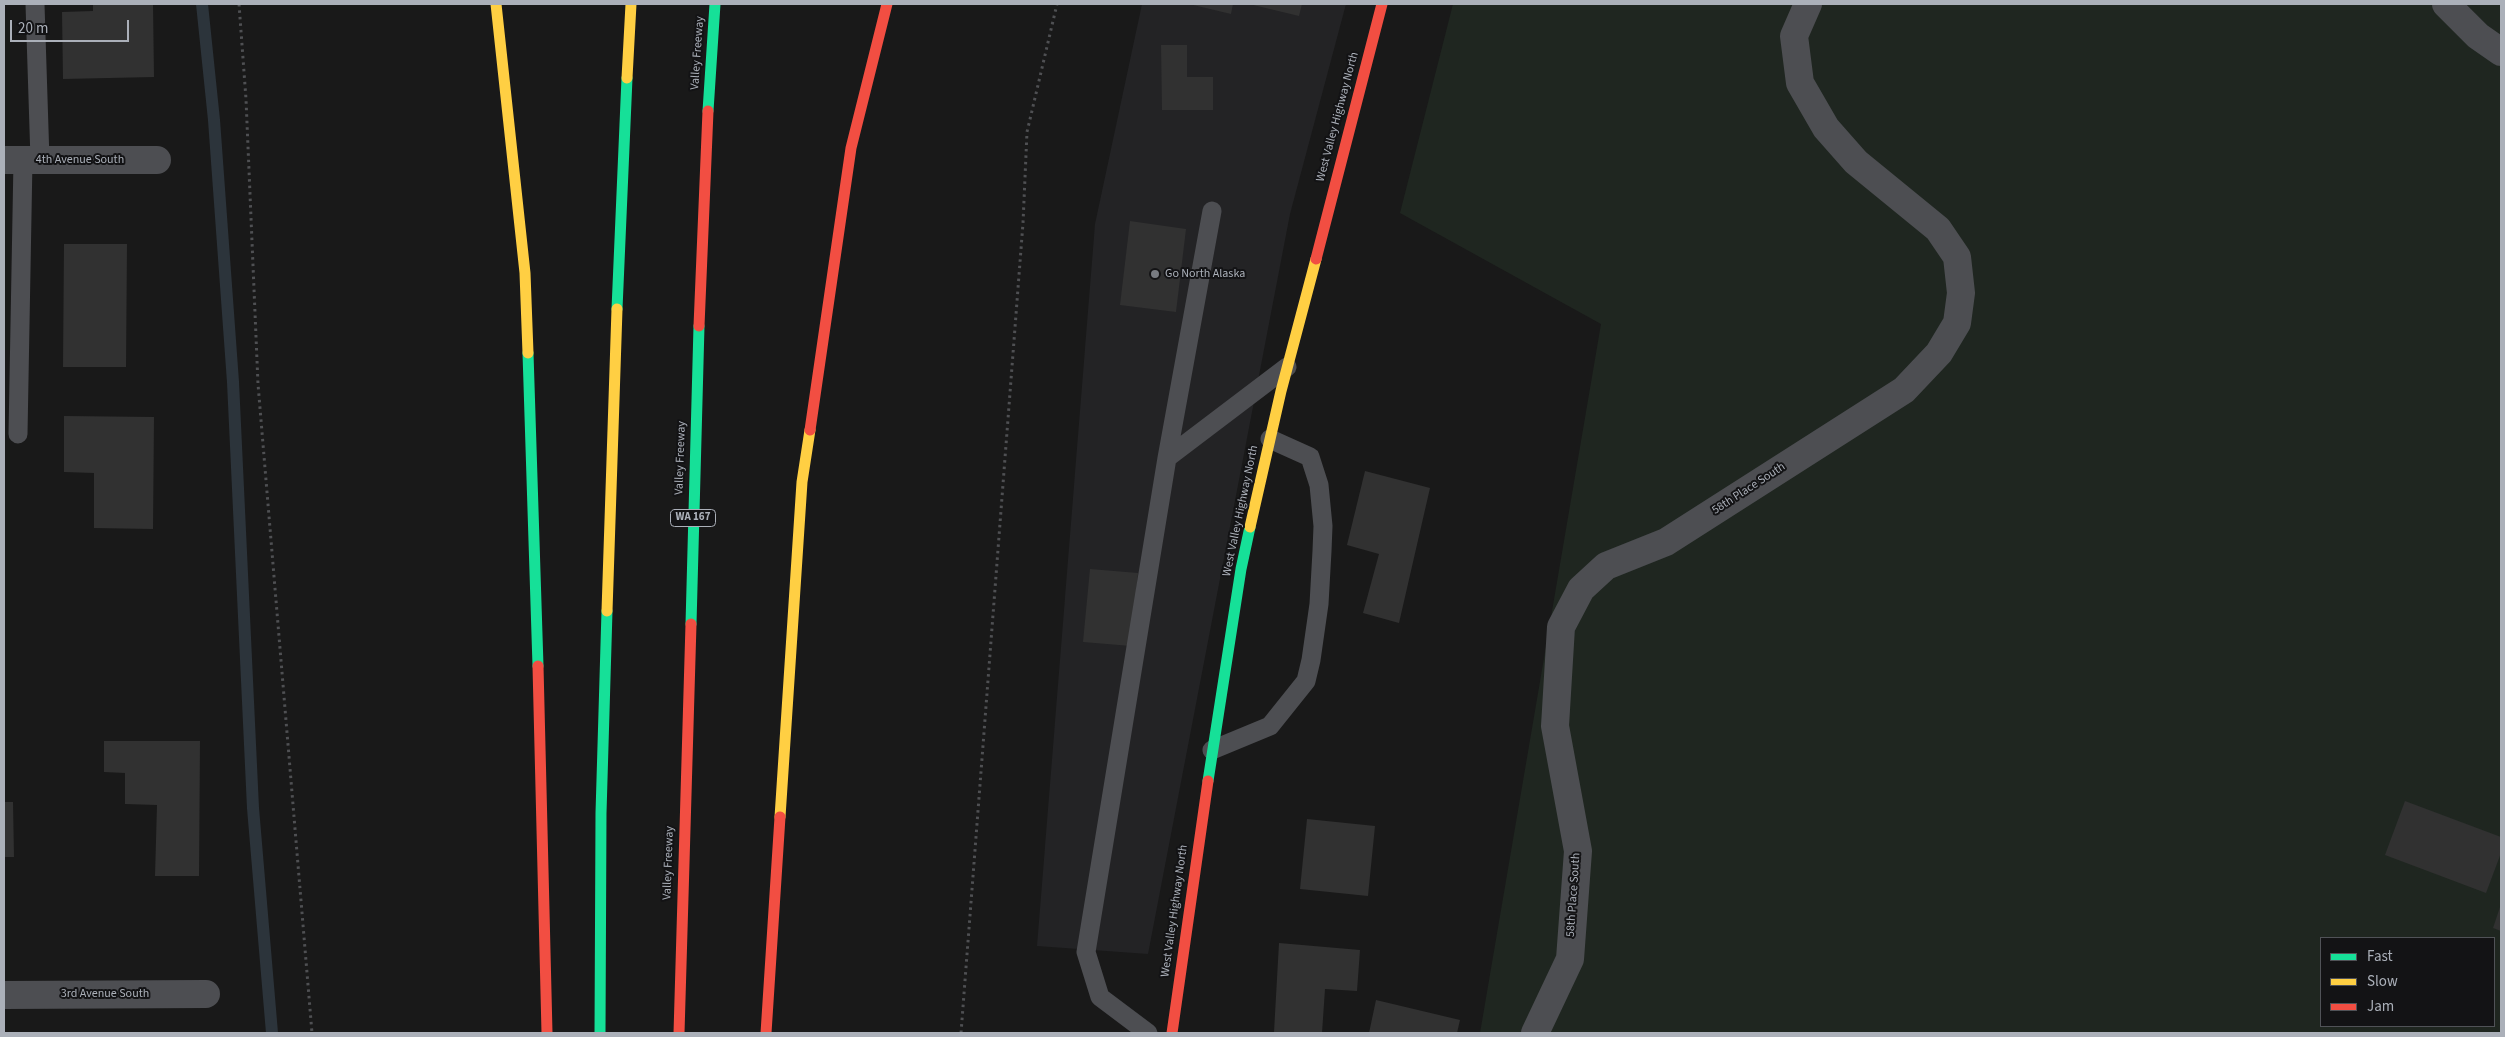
<!DOCTYPE html>
<html>
<head>
<meta charset="utf-8">
<style>
	body { margin:0 }
	#map { position:relative; width:2505px; height:1037px; overflow:hidden; background:#191919; font-family:"Source Sans 3",sans-serif }
	canvas { display:block }
	.frame { position:absolute; inset:0; border:5px solid #abb0b9; pointer-events:none }
	.legend { position:absolute; left:2320px; top:937px; width:175px; height:90px; box-sizing:border-box; background:#131315; border:1px solid #505257; margin:0; padding:6px 9px; list-style:none; font-size:15px; color:#abb0b9 }
	.legend li { display:flex; align-items:center; gap:10px; height:25px }
	.legend b { width:25px; border:1px solid #505257 }
	.scale { position:absolute; left:10px; top:20px; width:119px; height:22px; box-sizing:border-box; border:2px solid #abb0b9; border-top:0; padding-left:6px; font-size:15px; line-height:18px; white-space:nowrap; color:#abb0b9; -webkit-text-stroke:4px #131315; paint-order:stroke }
</style>
</head>
<body>
<div id="map">
<canvas width="2505" height="1037"></canvas>
<div class="frame"></div>
<ul class="legend">
<li><b style="height:6px;background:#16e098"></b>Fast</li>
<li><b style="height:6px;background:#ffcf43"></b>Slow</li>
<li><b style="height:6px;background:#f24e42"></b>Jam</li>
</ul>
<div class="scale">20 m</div>
</div>
<script>
const context = document.querySelector('canvas').getContext('2d');
context.lineJoin = 'round';
function fill(path, color) {
  context.fillStyle = color;
  context.fill(path, 'evenodd');
}
function shape(rows) {
  const path = new Path2D();
  for (const r of rows) {
    path.moveTo(r[0], r[1]);
    for (let i = 2; i < r.length; i += 2) path.lineTo(r[i], r[i + 1]);
  }
  return path;
}
function trace(path, color, width, dash) {
  context.strokeStyle = color;
  context.lineWidth = width;
  context.lineCap = dash ? 'butt' : 'round';
  context.setLineDash(dash || []);
  context.stroke(path);
}
function write(font, color, halo, rows, align = 'center') {
  context.font = font + ' "Source Sans 3",sans-serif';
  context.lineWidth = 4;
  context.setLineDash([]);
  context.textBaseline = 'middle';
  context.strokeStyle = halo;
  context.fillStyle = color;
  for (const [text, x, y, turn = 0] of rows) {
    context.save();
    context.translate(x, y);
    context.rotate((+turn || 0) * Math.PI / 180);
    context.textAlign = isNaN(turn) ? turn : align;
    if (halo) context.strokeText(text, 0, 0);
    context.fillText(text, 0, 0);
    context.restore();
  }
}
fill(shape([
	[1142,4,1346,4,1290,214,1148,954,1037,946,1095,224]
]), '#232325');
fill(shape([
	[1453,4,2501,4,2501,1033,1480,1033,1601,324,1400,213],
	[2321,938,2494,938,2494,1026,2321,1026]
]), '#1f2620');
trace(shape([
	[202,4,214,120,233,382,253,808,272,1033]
]), '#2c343b', 12);
fill(shape([
	[93,4,153,4,154,77,63,79,62,12,93,11],
	[1189,4,1233,4,1231,14],
	[1249,4,1302,4,1299,16],
	[1161,45,1187,45,1187,77,1213,77,1213,110,1162,110],
	[1130,221,1186,229,1176,312,1120,305],
	[64,244,127,244,126,367,63,367],
	[64,416,154,417,153,529,94,528,94,473,64,472],
	[1365,471,1430,488,1399,623,1363,613,1379,554,1347,545],
	[1090,569,1138,573,1131,646,1083,642],
	[104,741,200,741,199,876,155,876,157,805,125,804,125,773,104,772],
	[2405,801,2501,837,2501,853,2486,893,2385,855],
	[4,802,13,802,14,857,4,857],
	[1307,819,1375,826,1368,896,1300,889],
	[2501,904,2501,931,2493,928],
	[1279,943,1360,950,1357,991,1325,989,1322,1033,1274,1032],
	[1376,1000,1460,1020,1457,1033,1369,1033]
]), '#313131');
trace(shape([
	[239,4,246,99,258,384,312,1033],
	[961,1033,1023,223,1027,132,1057,4]
]), '#4f5053', 3, [2.5, 4]);
trace(shape([
	[35,4,40,160],
	[18,434,23,160],
	[1167,458,1287,367],
	[1212,750,1270,726,1306,681,1311,660,1319,604,1322,551,1323,526,1319,485,1310,457,1270,439],
	[1148,1033,1100,997,1086,952,1167,458,1212,211]
]), '#4d4e52', 19);
trace(shape([
	[2446,4,2478,36,2501,52],
	[4,160,157,160],
	[4,995,206,994],
	[1535,1033,1570,959,1578,851,1555,726,1561,627,1581,589,1606,566,1666,542,1904,390,1939,353,1957,323,1961,293,1957,257,1938,229,1856,162,1826,128,1800,83,1794,36,1808,4]
]), '#4d4e52', 28);
trace(shape([
	[708,111,715,4],
	[617,309,627,78],
	[528,353,538,666],
	[691,624,699,326],
	[1208,781,1241,569,1250,527],
	[600,1033,601,813,607,611]
]), '#16e098', 11);
trace(shape([
	[496,4,525,273,528,353],
	[627,78,631,4],
	[1250,527,1281,391,1316,259],
	[607,611,617,309],
	[780,817,802,482,810,430]
]), '#ffcf43', 11);
trace(shape([
	[1316,259,1382,4],
	[699,326,708,111],
	[810,430,851,148,887,4],
	[538,666,547,1033],
	[679,1033,691,624],
	[766,1033,780,817],
	[1172,1033,1208,781]
]), '#f24e42', 11);
for (const [x, y, r, color] of [
	[1155,274,5,"#787b81"]
]) {
  const dot = new Path2D();
  dot.arc(x, y, r, 0, 2 * Math.PI);
  context.fillStyle = color;
  context.fill(dot);
  trace(dot, '#131315', 2);
}
for (const [x, y, w] of [
	[693,518,45]
]) {
  const box = new Path2D();
  box.roundRect(x - w / 2, y - 8.5, w, 17, 4);
  context.fillStyle = '#131315';
  context.fill(box);
  trace(box, '#abb0b9', 1);
}
write('bold 11px', '#abb0b9', null, [
	["WA 167",693,518]
]);
write('12px', '#abb0b9', '#131315', [
	["Valley Freeway",698,53,-86],
	["West Valley Highway North",1338,117,-75],
	["4th Avenue South",80,160],
	["Valley Freeway",681,458,-88],
	["58th Place South",1749,489,-33],
	["West Valley Highway North",1241,511,-78],
	["Valley Freeway",669,863,-88],
	["58th Place South",1574,895,-86],
	["West Valley Highway North",1175,911,-82],
	["3rd Avenue South",105,994]
]);
write('12px', '#abb0b9', '#131315', [
	["Go North Alaska",1165,274]
], 'left');
</script>
</body>
</html>
